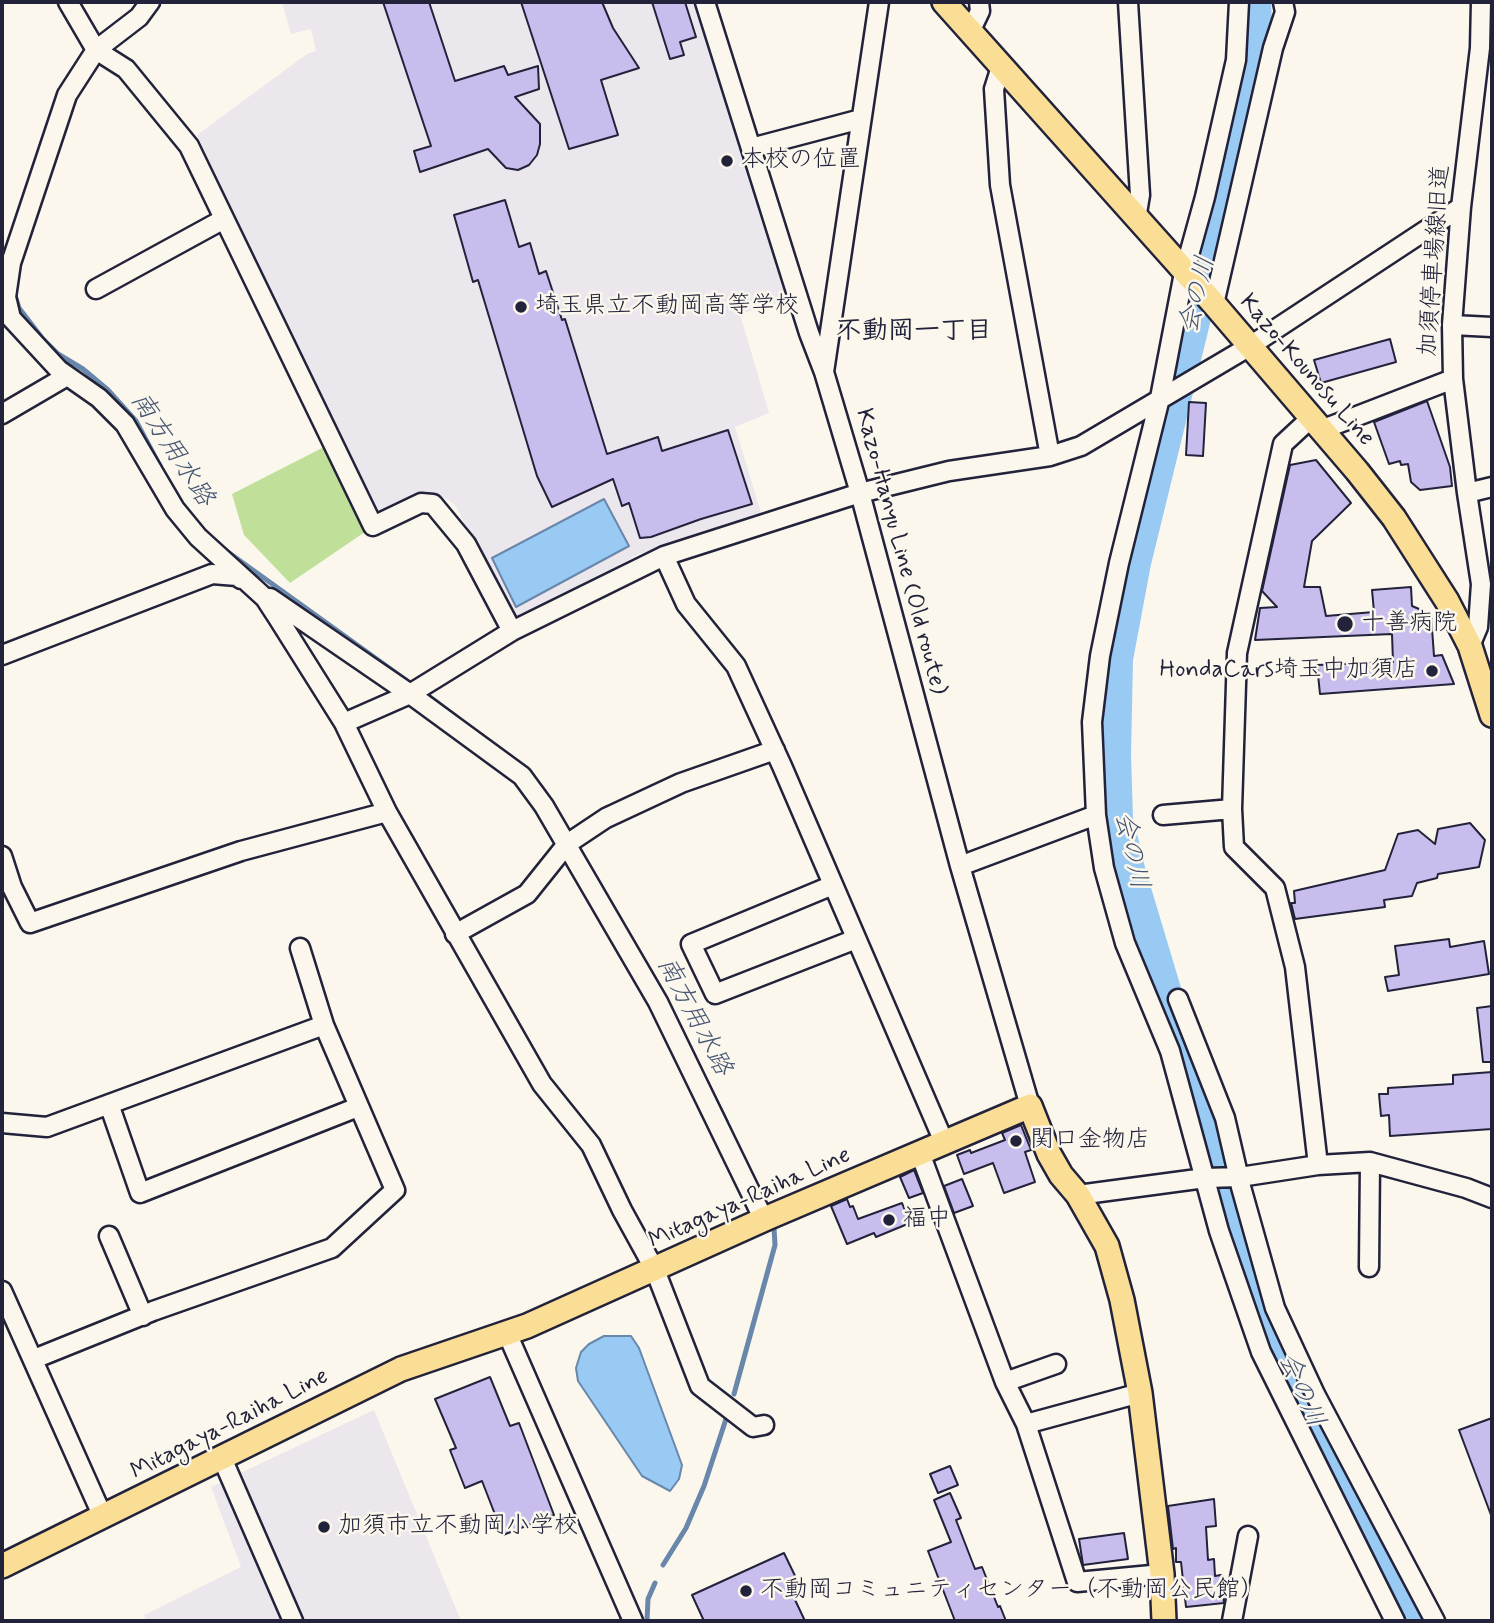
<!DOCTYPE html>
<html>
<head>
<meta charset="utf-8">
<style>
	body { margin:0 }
	#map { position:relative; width:1494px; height:1623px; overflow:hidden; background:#fbf7ec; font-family:Mynerve,sans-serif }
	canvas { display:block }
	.frame { position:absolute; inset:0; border:4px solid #22223b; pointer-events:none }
</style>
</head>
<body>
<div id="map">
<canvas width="1494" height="1623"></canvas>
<div class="frame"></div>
</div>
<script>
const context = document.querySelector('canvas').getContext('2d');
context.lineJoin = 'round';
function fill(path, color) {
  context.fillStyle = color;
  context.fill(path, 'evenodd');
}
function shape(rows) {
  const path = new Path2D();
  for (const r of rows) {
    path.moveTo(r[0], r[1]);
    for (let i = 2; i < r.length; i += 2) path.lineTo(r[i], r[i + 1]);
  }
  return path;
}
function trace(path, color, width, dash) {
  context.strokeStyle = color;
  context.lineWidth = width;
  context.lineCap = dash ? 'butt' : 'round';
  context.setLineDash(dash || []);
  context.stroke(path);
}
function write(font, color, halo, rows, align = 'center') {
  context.font = font + ' Mynerve,"Klee One",sans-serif';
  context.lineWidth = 5;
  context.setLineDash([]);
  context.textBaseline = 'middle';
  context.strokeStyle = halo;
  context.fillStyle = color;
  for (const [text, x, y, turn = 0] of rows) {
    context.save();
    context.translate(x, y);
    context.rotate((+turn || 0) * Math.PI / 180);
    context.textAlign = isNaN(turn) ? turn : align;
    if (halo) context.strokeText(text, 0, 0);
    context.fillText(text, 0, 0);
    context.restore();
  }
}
fill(shape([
	[282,2,696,2,787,300,740,314,769,413,735,427,762,516,639,554,516,621,455,505,447,499,437,495,422,496,376,514,197,135,307,54,316,51,311,29,291,34],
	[374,1410,461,1621,146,1621,144,1615,241,1567,211,1487]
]), '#ece6ed');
fill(shape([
	[324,447,365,532,290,583,244,535,232,494]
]), '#c0e099');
const water = shape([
	[604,499,629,546,516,607,492,558,604,499],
	[604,1336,631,1336,639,1348,682,1465,679,1479,670,1491,642,1476,578,1381,576,1368,581,1352,589,1344,604,1336]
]);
fill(water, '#98caf4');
trace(water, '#6987aa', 2);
trace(shape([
	[14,292,19,308,43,339,58,354,83,369,108,390,136,421,160,466],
	[225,550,410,683],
	[426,694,455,716],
	[690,1049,726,1121],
	[734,1394,775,1245,774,1228],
	[663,1565,686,1528,704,1486,727,1416],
	[647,1621,648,1599,655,1583]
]), '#6987aa', 5);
trace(shape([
	[1256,2,1258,43,1205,281,1136,563,1118,659,1116,754,1118,819,1131,873,1221,1173,1226,1181,1257,1277,1256,1284,1273,1333,1308,1414,1417,1621]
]), '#98caf4', 30);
const building = shape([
	[383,2,429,2,455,81,504,66,508,75,538,66,539,89,515,97,540,124,540,144,537,155,529,165,518,170,506,168,488,149,420,172,414,151,431,146,383,2],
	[521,2,602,2,613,28,639,68,601,80,618,135,569,149,521,2],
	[652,2,685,2,696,37,680,42,684,55,670,59,652,2],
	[505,200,519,247,530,243,539,274,546,271,562,320,565,319,607,454,658,437,662,451,728,430,752,504,701,519,651,537,640,538,629,503,622,506,613,479,552,507,537,476,478,280,473,282,454,215,505,200],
	[1390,339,1396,362,1321,383,1314,360,1390,339],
	[1427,401,1450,467,1452,486,1420,490,1411,482,1408,464,1401,465,1400,461,1389,464,1374,422,1427,401],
	[1189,402,1206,403,1203,456,1186,455,1189,402],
	[1316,460,1351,503,1312,541,1304,587,1320,587,1326,616,1374,612,1372,590,1411,587,1412,606,1431,614,1434,656,1442,655,1454,684,1320,694,1317,665,1393,662,1392,634,1255,640,1260,608,1277,607,1262,591,1290,465,1316,460],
	[1470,823,1485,840,1479,867,1438,874,1437,878,1417,883,1412,896,1384,900,1385,907,1295,919,1291,903,1295,903,1294,891,1385,870,1398,834,1418,830,1435,844,1438,829,1470,823],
	[1449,939,1450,947,1484,941,1489,974,1388,991,1385,977,1399,975,1395,946,1449,939],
	[1492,1006,1492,1062,1483,1062,1477,1008,1492,1006],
	[1492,1072,1492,1129,1390,1136,1389,1115,1381,1116,1379,1094,1388,1094,1388,1088,1453,1084,1453,1075,1492,1072],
	[1021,1125,1031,1150,1025,1152,1035,1182,1004,1193,993,1163,964,1174,957,1155,970,1150,971,1153,1005,1140,1002,1133,1021,1125],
	[914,1170,923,1193,909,1198,900,1177,914,1170],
	[962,1179,973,1206,954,1213,944,1186,962,1179],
	[847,1199,850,1207,853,1206,858,1219,902,1203,910,1223,876,1237,874,1233,847,1244,831,1206,847,1199],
	[490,1377,510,1426,519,1423,554,1515,503,1535,482,1481,465,1488,450,1450,456,1448,435,1399,490,1377],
	[1492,1418,1492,1514,1491,1515,1459,1430,1492,1418],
	[950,1466,958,1485,938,1493,930,1474,950,1466],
	[950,1493,961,1518,956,1520,975,1569,982,1567,998,1607,1000,1606,1006,1621,955,1621,928,1551,951,1542,934,1500,950,1493],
	[1214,1499,1216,1526,1206,1527,1208,1560,1214,1559,1215,1576,1221,1575,1224,1603,1186,1607,1181,1562,1176,1562,1176,1548,1173,1549,1168,1506,1214,1499],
	[1124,1533,1128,1559,1083,1565,1079,1539,1124,1533],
	[784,1553,798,1582,789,1587,805,1621,704,1621,692,1595,784,1553]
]);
fill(building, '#c9bdee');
trace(building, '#22223b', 2);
const minor = shape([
	[68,2,96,50,126,69,189,146,373,526,421,503,433,504,466,544,512,631],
	[150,2,139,17,96,50,67,95,11,263,6,297,11,318,59,370,99,398,125,424,175,509,198,537,265,598,278,618,344,723,387,812,542,1084,591,1145,622,1210,655,1270,700,1386,753,1427,764,1425],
	[705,2,809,333,824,372],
	[879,2,824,372,860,493,960,866,1030,1106],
	[1128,2,1140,195,1136,219],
	[1239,2,1236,60,1205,197,1184,273,1160,398,1119,563,1100,656,1092,722,1096,815,1104,868,1125,943,1170,1051,1219,1231,1261,1352,1395,1621],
	[970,32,980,11,979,2],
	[1001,67,994,89,1000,185,1050,456],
	[751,148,861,119],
	[96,289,224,219],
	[1214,304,1273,48,1285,12,1283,2],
	[1452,325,1492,327],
	[2,414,67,376],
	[1321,430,1453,379],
	[1467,493,1492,487],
	[664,556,686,604,736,666,782,766,944,1142],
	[270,598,410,694,522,776,544,806,658,1002,764,1220],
	[1470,646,1478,627,1481,584,1467,493,1453,379,1452,325,1461,207,1480,48,1481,2],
	[2,655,212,574,237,576,241,579],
	[344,723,410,694,512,631,664,556,860,493,949,471,1050,456,1081,446,1250,346,1461,207],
	[1232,809,1237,653,1283,444,1311,418],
	[1163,815,1232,809,1234,847,1275,888,1295,967,1318,1165],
	[2,856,12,887,30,923,241,851,387,812],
	[960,866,1096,815],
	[833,885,691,944,715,994,856,939],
	[455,934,527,894,567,844,606,818,681,783,775,750],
	[1178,999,1225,1118,1241,1187,1275,1308,1315,1394,1435,1621],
	[109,1104,140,1193,358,1107],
	[2,1123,47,1127,324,1025],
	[920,1153,1005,1382,1026,1424,1077,1582,1162,1574],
	[1078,1195,1205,1178,1240,1177,1318,1165,1370,1162,1466,1188,1492,1198],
	[109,1236,143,1316],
	[1369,1267,1370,1162],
	[2,1291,103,1517],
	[507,1333,633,1621],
	[34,1359,153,1311,332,1248,395,1190,324,1025,300,948],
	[1005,1382,1056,1364],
	[1026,1424,1140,1393],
	[222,1458,293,1621],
	[1232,1621,1248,1536]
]);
const major = shape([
	[944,2,1214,304,1357,471,1394,518,1447,601,1470,646,1492,715],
	[2,1566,401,1369,527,1326,767,1218,1030,1106,1049,1154,1061,1175,1078,1195,1107,1246,1122,1300,1140,1393,1162,1574,1164,1621]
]);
trace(minor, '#22223b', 23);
trace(major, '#22223b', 28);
trace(minor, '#fbf7ec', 18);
trace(major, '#fbde96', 23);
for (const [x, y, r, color] of [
	[727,161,7,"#22223b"],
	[521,307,7,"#22223b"],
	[1345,624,9,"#22223b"],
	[1432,671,7,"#22223b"],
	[1016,1141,7,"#22223b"],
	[889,1220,7,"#22223b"],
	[324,1527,7,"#22223b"],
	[746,1591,7,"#22223b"]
]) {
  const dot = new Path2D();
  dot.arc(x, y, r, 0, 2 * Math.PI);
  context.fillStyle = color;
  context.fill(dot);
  trace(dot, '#fbf7ec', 2.5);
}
write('24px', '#22223b', '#fbf7ec', [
	["本校の位置",741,161],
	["埼玉県立不動岡高等学校",535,307],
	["十善病院",1361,624],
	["HondaCars埼玉中加須店",1418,671,"right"],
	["関口金物店",1030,1141],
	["福中",903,1220],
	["加須市立不動岡小学校",338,1527],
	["不動岡コミュニティセンター（不動岡公民館）",760,1591]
], 'left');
write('24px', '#22223b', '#fbf7ec', [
	["加須停車場線旧道",1436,261,-86],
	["Kazo-Kounosu Line",1306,371,49],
	["Kazo-Hanyu Line (Old route)",900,552,75],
	["Mitagaya-Raiha Line",750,1199,-24],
	["Mitagaya-Raiha Line",230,1425,-27]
]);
write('italic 26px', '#455472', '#fbf7ec', [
	["会の川",1199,295,-77],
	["南方用水路",171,450,57],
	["会の川",1130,851,77],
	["南方用水路",693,1017,62],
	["会の川",1300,1391,66]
]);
write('bold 26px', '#22223b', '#fbf7ec', [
	["不動岡一丁目",914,333]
]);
</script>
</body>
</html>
